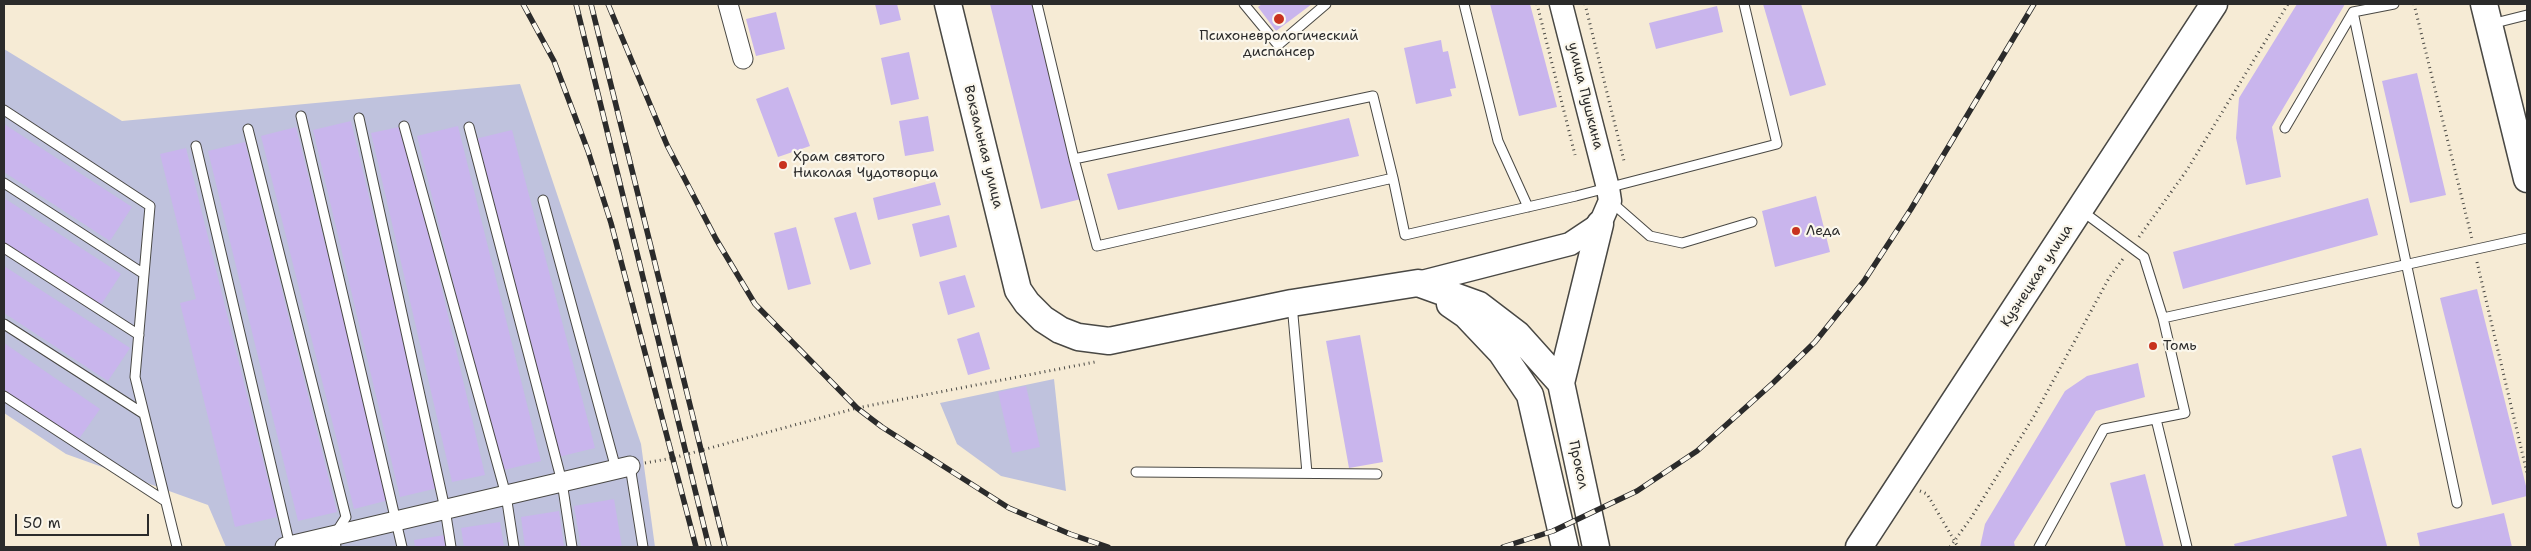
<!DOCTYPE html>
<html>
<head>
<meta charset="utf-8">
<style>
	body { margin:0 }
	#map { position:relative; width:2531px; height:551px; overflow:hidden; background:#f6ebd5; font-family:"Shantell Sans",sans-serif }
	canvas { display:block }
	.frame { position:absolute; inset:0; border:5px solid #2b2b2b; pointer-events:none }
	.scale { position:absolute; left:15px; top:514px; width:134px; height:22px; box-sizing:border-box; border:2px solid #2b2b2b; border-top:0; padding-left:6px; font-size:15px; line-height:18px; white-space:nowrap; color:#2b2b2b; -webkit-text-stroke:4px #fbf7ec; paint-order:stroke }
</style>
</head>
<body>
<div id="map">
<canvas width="2531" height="551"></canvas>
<div class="frame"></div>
<div class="scale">50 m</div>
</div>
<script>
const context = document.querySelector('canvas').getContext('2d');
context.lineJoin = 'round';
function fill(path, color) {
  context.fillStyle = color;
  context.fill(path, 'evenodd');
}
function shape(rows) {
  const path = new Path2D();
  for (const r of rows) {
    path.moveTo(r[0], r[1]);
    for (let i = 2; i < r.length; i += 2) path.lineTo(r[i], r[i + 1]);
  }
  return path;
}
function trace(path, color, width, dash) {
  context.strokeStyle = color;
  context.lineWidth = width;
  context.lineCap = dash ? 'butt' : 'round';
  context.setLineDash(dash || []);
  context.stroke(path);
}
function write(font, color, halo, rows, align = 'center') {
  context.font = font + ' "Shantell Sans",sans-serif';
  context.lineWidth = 4.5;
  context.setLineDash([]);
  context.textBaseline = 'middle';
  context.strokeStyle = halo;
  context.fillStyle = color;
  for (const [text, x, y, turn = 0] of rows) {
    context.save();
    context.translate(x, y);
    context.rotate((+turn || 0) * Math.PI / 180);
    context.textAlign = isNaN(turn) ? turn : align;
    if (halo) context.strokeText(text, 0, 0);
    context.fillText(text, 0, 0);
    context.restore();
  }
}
fill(shape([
	[4,49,122,121,520,84,641,444,655,547,226,547,208,505,66,454,4,413],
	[1054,379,1066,491,1001,476,957,444,940,403]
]), '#bfc2dd');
fill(shape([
	[875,4,897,4,901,20,880,25],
	[990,4,1033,4,1081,199,1041,209],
	[1262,4,1312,4,1276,31,1258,7],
	[1490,4,1530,4,1557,107,1519,116],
	[1763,4,1801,4,1826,85,1790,96],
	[2297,4,2345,4,2272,127,2281,177,2246,185,2236,138,2239,98],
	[1717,6,1723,32,1656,49,1649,23],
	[776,12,785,49,756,56,746,19],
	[1441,40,1443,52,1448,51,1456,88,1450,89,1452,96,1416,104,1404,48],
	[909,52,919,99,891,105,881,58],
	[2417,73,2446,195,2410,203,2382,81],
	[788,87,810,146,778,157,756,99],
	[928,116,934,151,905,156,899,121],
	[1349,118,1359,156,1118,210,1107,174],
	[351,121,438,488,400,497,313,130],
	[4,124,132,207,110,241,4,172],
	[404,126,485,475,452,482,371,133],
	[458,126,541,461,500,471,417,136],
	[296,127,389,500,354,509,261,136],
	[512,130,595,448,558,457,475,139],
	[245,142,337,512,298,521,208,151],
	[186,148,277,517,235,527,180,303,196,299,160,154],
	[935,182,941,205,878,220,873,198],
	[1816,196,1830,252,1775,267,1762,211],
	[4,198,121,274,99,308,4,246],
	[2368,198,2378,235,2183,289,2173,252],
	[856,212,871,264,850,270,834,218],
	[949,215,957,247,920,257,912,224],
	[796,227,811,284,788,290,774,233],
	[4,266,130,348,108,381,4,313],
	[965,275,975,307,948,315,939,282],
	[2477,289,2527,490,2527,496,2492,505,2440,298],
	[979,332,990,369,968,375,957,339],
	[1360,335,1383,462,1349,468,1326,341],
	[4,343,100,409,76,443,4,392],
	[2138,363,2145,397,2096,411,2014,542,2015,547,1980,547,1985,524,2065,391,2087,376],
	[1026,386,1040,447,1012,453,998,392],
	[2361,448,2387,546,2235,547,2234,544,2347,516,2332,456],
	[2145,474,2164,547,2126,547,2110,483],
	[614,499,622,547,581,547,574,506],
	[559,511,564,547,525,547,521,517],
	[2504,513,2512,547,2420,547,2417,533],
	[500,522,504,547,464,547,461,528],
	[445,535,447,547,415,547,414,540]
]), '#c9b5ed');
const service = shape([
	[1037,4,1074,159,1373,96,1393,178],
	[1244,4,1278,45,1326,4],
	[1464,4,1498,141,1528,207],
	[2353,12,2457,503],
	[2491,24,2527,15],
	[4,110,150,206,135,377,177,547],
	[301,116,402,547],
	[359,118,445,509,451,547],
	[404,126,506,495,514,547],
	[469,127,562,482,572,547],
	[2285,128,2353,12,2394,4],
	[248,129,346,517,334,536,336,547],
	[196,146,290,546],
	[1074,159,1097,246,1393,178,1405,235,1576,196,1777,144,1744,4],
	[4,183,144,274],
	[543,200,616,469],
	[1610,201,1650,236,1682,243,1752,222],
	[2082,211,2144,257,2163,318,2527,238],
	[4,248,139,335],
	[1292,304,1307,473],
	[4,324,144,414],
	[4,396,165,501],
	[2156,419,2187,547],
	[630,466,643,547],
	[1136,472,1377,474],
	[2039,547,2104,429,2185,413,2163,318]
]);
const minor = shape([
	[728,4,743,59],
	[285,547,630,466]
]);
const tertiary = shape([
	[1418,283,1570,244,1600,224,1610,201,1608,188,1561,4]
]);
const secondary = shape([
	[948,4,1018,290,1027,303,1043,319,1060,330,1078,337,1109,341,1292,303,1418,283,1479,305,1517,334,1561,383],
	[2484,4,2527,179],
	[1450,304,1466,315,1501,352,1530,395,1565,547],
	[1596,547,1561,383,1600,224],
	[1859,547,2214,4]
]);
trace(service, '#494844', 11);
trace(minor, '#494844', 21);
trace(tertiary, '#494844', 25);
trace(secondary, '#494844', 29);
trace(shape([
	[1537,4,1575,155],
	[1585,4,1624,161],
	[2414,4,2472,239],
	[2139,237,2187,170,2288,4],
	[2477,262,2527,473],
	[645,463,673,458,857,408,1095,362],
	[1920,491,1927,494,1958,547],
	[1950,547,1971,518,2034,416,2109,278,2125,256]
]), '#494844', 3, [1, 4]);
trace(service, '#fff', 9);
trace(minor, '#fff', 19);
trace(tertiary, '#fff', 22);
trace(secondary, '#fff', 26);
const rail = shape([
	[523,4,554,61,588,151,611,223,696,547],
	[576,4,709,547],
	[591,4,725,547],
	[608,4,667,145,716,239,755,304,857,408,882,427,1009,508,1070,534,1108,547],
	[1503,547,1553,531,1637,491,1697,451,1773,383,1815,342,1864,281,1911,209,2034,4]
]);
trace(rail, '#2b2b2b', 5.5);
trace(rail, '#fbf7ec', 4, [11]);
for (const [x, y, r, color] of [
	[1279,19,6,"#c8321e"],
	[783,165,5,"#c8321e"],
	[1796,231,5,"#c8321e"],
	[2153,346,5,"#c8321e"]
]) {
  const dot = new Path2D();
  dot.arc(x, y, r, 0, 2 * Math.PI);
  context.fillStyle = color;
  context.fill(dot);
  trace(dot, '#fbf7ec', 2);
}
write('14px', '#2b2b2b', '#fbf7ec', [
	["Психоневрологический",1279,36,"center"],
	["диспансер",1279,52,"center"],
	["Храм святого",793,157],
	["Николая Чудотворца",793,173],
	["Леда",1806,231],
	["Томь",2163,346]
], 'left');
write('14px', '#2b2b2b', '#fbf7ec', [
	["улица Пушкина",1585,96,76],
	["Вокзальная улица",983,147,76],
	["Кузнецкая улица",2037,276,-57],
	["Прокол",1578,465,78]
]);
</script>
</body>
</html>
